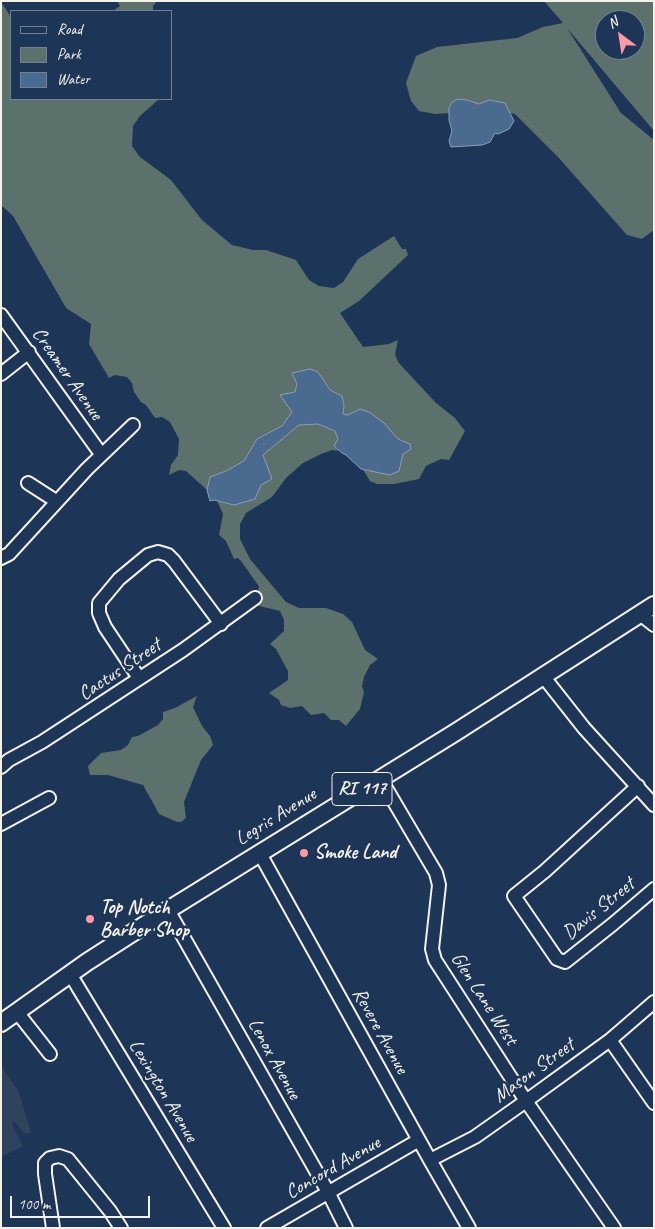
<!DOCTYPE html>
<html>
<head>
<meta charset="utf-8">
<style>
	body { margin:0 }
	#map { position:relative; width:655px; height:1229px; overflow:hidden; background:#1d3557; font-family:Caveat,sans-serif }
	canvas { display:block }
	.frame { position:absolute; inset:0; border:2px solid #f4f1e8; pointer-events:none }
	.legend { position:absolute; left:10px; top:10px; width:162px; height:90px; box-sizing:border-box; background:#1d3557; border:1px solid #738091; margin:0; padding:6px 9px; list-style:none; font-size:15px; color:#f4f1e8 }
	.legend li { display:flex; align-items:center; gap:10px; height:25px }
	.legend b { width:25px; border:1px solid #738091 }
	.north { position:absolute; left:595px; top:10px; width:50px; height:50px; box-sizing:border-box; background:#1d3557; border:1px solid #738091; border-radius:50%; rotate:329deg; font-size:14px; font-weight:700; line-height:20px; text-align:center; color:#f4f1e8 }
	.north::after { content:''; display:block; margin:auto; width:18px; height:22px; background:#ff9aa2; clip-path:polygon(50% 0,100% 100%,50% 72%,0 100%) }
	.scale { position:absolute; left:10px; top:1196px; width:140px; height:22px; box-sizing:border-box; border:2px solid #f4f1e8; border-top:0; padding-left:6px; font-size:15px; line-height:18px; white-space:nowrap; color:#f4f1e8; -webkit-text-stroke:4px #1d3557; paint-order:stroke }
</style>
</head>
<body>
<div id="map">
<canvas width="655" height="1229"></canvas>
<div class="frame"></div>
<ul class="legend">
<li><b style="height:6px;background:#1d3557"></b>Road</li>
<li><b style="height:14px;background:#5c716c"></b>Park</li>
<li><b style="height:14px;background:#4b6a90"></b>Water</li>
</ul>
<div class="north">N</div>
<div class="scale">100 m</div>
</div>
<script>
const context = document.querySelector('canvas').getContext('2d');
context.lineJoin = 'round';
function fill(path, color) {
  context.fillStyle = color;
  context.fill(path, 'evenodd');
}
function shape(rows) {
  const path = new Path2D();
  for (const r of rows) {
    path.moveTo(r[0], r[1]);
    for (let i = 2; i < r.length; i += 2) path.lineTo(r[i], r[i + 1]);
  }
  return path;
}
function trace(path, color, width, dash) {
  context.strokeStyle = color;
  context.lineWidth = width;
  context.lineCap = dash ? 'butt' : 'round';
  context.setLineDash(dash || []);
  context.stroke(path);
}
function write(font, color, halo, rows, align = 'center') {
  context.font = font + ' Caveat,sans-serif';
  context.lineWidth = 5;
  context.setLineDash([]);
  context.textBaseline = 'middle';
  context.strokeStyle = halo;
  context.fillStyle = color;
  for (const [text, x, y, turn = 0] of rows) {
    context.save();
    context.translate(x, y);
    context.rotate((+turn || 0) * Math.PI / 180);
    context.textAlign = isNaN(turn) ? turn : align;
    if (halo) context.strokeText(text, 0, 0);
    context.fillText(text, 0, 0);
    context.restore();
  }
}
fill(shape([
	[1,1066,19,1092,31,1133,25,1134,14,1121,12,1124,23,1146,1,1157]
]), '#31425d');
fill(shape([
	[117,1,157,1,153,6,153,11,113,11,120,6],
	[544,1,654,1,654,131,567,28,621,113,654,140,654,230,642,239,627,235,558,157,515,114,510,113,505,103,489,100,479,104,467,100,450,113,435,114,419,111,411,101,406,83,416,56,437,47,517,38,543,27,563,23],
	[605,20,635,20,635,50,605,50],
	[1,2,11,17,11,99,159,99,140,116,133,126,132,146,140,157,171,180,202,220,232,245,253,250,266,250,296,260,309,280,319,286,334,288,343,282,358,259,394,236,402,249,406,249,408,255,359,301,340,313,363,347,389,344,398,340,395,354,398,362,436,403,455,418,465,431,449,460,441,459,426,466,419,479,394,484,377,484,370,481,362,468,367,471,398,439,384,423,360,409,348,415,343,414,344,405,342,396,330,390,318,372,292,373,297,384,292,412,282,426,257,439,244,461,226,471,210,477,207,490,186,471,179,470,169,475,171,465,178,455,179,439,170,422,162,417,155,418,146,405,141,402,134,392,132,383,127,377,115,375,109,378,89,344,91,324,66,308,13,216,1,205],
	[318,424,335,431,339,439,334,446,338,451,332,450,321,454,303,463,286,478,272,497,246,513,240,524,240,539,250,559,286,602,299,608,326,608,343,614,352,622,365,650,378,659,370,665,364,677,362,686,364,692,360,709,346,726,339,720,331,720,324,713,311,715,302,706,290,708,281,705,279,700,269,693,288,680,288,671,276,649,270,644,284,631,284,620,280,611,255,605,259,587,258,585,241,561,238,558,234,559,226,541,219,535,223,514,217,501,234,505,255,499,261,485,263,455,299,425],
	[197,696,193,707,202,726,210,736,213,745,201,760,184,802,186,818,181,822,177,822,159,814,143,785,108,775,90,775,88,766,101,753,121,750,128,745,132,737,138,736,158,725,163,719,163,712,175,708]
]), '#5c716c');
const water = shape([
	[458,99,467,100,479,104,489,100,505,103,514,121,509,129,498,134,495,133,490,142,482,145,451,147,449,141,452,131,449,120,449,108,452,102,458,99],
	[310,369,318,372,330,390,342,396,344,405,343,414,348,415,360,409,369,412,384,423,398,439,410,444,411,449,403,454,399,471,390,475,361,469,346,455,342,453,334,446,338,439,335,431,318,424,299,425,263,455,272,479,261,485,255,499,234,505,214,500,210,501,207,490,210,477,226,471,244,461,257,439,282,426,292,412,280,395,295,392,297,384,292,373,310,369]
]);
fill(water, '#4b6a90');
trace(water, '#8fa0b3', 1);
const minor = shape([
	[1,315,101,454],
	[1,374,29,352],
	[28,483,56,501],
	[1,558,9,554,87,469,133,425],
	[640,614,654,625],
	[543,676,584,728,654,805],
	[139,678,105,627,99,613,99,603,119,579,148,555,158,552,168,555,174,561,221,624],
	[1,767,9,760,42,742,183,650,255,598],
	[380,778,436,873,439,885,432,949,435,960,526,1101,614,1228],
	[638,786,545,871,514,896,557,959,565,962,613,924,654,889],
	[1,824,49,798],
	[259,852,430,1160,469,1228],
	[168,910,328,1192,346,1228],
	[70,974,224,1228],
	[17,1012,50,1054],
	[610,1040,654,1103],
	[430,1160,475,1137,526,1101,610,1040,654,1002],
	[53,1228,45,1174,45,1163,50,1158,59,1156,68,1159,110,1211,121,1228],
	[267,1228,419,1140]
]);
const major = shape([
	[1,1023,87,962,168,910,456,732,654,605]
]);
trace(minor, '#f4f1e8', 16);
trace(major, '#f4f1e8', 20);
trace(minor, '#1d3557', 12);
trace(major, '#1d3557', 16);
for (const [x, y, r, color] of [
	[304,853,5,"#ff9aa2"],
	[90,919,5,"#ff9aa2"]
]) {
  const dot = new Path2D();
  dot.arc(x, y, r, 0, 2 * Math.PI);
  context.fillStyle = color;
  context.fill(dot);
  trace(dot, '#1d3557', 2);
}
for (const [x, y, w] of [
	[362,789,60]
]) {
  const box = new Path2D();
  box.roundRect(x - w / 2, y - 16.5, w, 33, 4);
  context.fillStyle = '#1d3557';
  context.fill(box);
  trace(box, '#f4f1e8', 1);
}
write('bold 19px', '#f4f1e8', null, [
	["RI 117",362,789]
]);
write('20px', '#f4f1e8', '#1d3557', [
	["Creamer Avenue",67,374,55],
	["Cactus Street",120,670,-34],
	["Legris Avenue",276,817,-32],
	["Davis Street",599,909,-39],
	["Glen Lane West",484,999,57],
	["Revere Avenue",380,1031,61],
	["Lenox Avenue",274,1059,61],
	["Mason Street",534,1071,-36],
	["Lexington Avenue",163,1091,59],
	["Concord Avenue",333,1168,-30]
]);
write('bold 20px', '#f4f1e8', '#1d3557', [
	["Smoke Land",314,853],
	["Top Notch",100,908],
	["Barber Shop",100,931]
], 'left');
</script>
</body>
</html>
